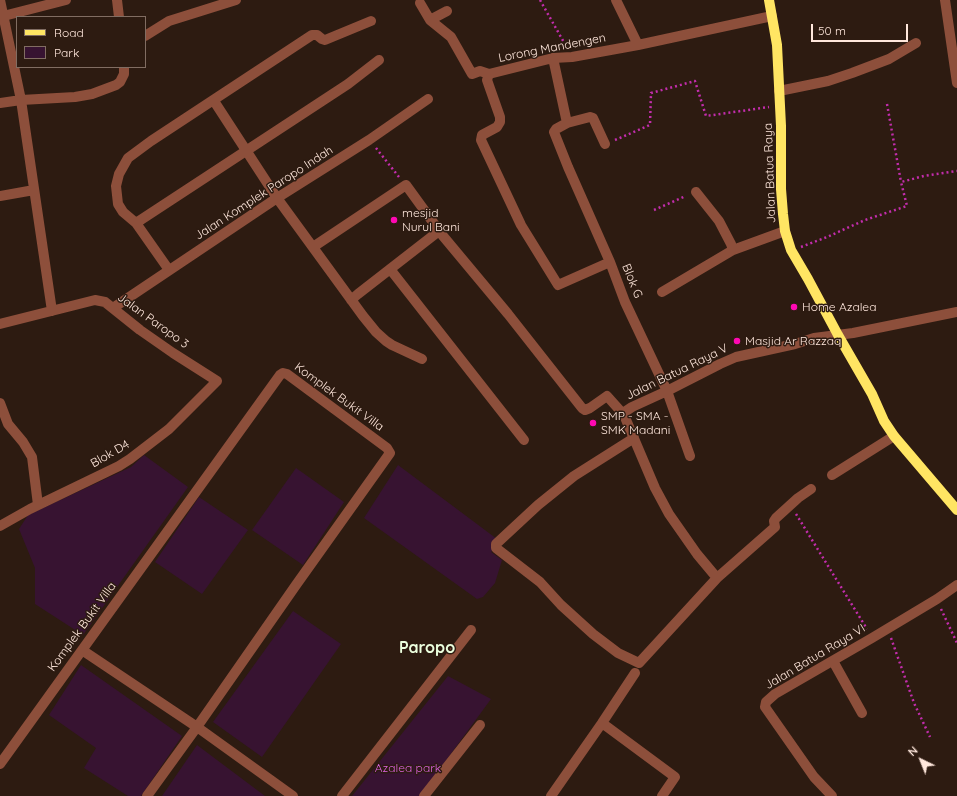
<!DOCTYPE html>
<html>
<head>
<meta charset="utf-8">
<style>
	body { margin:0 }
	#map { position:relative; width:957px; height:796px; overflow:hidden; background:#2d1b11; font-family:Quicksand,sans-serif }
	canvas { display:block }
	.legend { position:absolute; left:16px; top:16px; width:130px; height:52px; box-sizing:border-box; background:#2d1b11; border:1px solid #816d62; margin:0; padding:5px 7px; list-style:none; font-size:12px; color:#ffe7dc }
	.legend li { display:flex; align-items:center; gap:8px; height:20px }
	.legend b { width:20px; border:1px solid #816d62 }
	.north { position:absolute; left:901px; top:740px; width:40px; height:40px; -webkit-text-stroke:3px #2d1b11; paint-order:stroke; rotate:317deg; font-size:11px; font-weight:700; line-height:16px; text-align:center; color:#ffe7dc }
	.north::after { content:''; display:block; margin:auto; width:14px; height:18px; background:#ffe7dc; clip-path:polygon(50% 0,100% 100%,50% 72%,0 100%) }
	.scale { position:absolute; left:811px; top:24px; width:97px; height:18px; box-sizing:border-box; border:2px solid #ffe7dc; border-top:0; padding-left:5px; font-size:12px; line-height:14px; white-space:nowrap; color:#ffe7dc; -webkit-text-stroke:3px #2d1b11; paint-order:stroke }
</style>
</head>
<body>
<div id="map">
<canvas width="957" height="796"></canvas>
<ul class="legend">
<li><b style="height:5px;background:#ffe563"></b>Road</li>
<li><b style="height:11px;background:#371331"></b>Park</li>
</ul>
<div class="north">N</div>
<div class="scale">50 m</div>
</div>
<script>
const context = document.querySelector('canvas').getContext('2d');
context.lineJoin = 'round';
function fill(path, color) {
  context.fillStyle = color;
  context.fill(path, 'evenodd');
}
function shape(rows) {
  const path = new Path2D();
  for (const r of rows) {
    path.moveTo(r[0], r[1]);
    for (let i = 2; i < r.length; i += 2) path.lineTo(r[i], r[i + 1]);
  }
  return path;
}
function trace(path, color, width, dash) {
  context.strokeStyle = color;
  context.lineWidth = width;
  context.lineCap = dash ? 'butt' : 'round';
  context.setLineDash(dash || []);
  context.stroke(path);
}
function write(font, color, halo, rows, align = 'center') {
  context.font = font + ' Quicksand,sans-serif';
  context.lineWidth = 3;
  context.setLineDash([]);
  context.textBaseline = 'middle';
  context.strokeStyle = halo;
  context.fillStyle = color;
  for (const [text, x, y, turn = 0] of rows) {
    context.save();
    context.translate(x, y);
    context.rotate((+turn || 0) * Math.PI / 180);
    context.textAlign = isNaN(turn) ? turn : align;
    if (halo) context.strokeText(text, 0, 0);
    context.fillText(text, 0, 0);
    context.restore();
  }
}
fill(shape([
	[144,455,188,487,83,635,35,604,35,568,19,529,28,515,131,467],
	[398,465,501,542,491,552,502,560,495,583,483,597,477,599,364,518],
	[296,468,344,502,303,565,252,530],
	[199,497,248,530,202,594,155,562],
	[293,611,341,644,262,757,213,722],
	[81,665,182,736,141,796,128,796,84,768,96,748,49,715],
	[448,676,491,699,420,796,352,796],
	[197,745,265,796,162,796]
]), '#371331');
trace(shape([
	[540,0,566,46],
	[887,104,901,182],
	[615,140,650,125,651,93,695,81,706,116,769,107],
	[376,148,399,177],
	[654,210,686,196],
	[801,247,827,237,865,220,907,206,901,182,924,176,957,171],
	[796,514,867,629],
	[941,609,957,643],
	[891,638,914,703,930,737]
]), '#c22dac', 2.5, [2, 3]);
trace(shape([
	[0,0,21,100,52,311],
	[117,0,119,17],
	[616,0,638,45],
	[945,0,957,83],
	[420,3,430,20,451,37,472,74,480,71,489,74],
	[0,17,66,0],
	[430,20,447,11],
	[145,36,169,21,236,0],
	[553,58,567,123],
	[779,91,828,81,852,73,889,59,916,43],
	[214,101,277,198,363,316,376,332,386,341,392,345,422,359],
	[0,103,21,100,75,97,92,94,116,85,120,82,124,74,124,67],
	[605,144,593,118,590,117,567,123,556,129,554,132,568,167,610,262,625,302,667,391,690,456],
	[696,192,719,221,731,244,733,250],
	[0,196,34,190],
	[136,223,348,84,379,60],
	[313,247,406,185,443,236,508,314,582,408,585,410,590,408,607,396,624,415,655,488,669,514,697,554,717,578],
	[610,262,558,285,521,225,481,140,482,135,497,127,500,122,500,117,487,80,489,74,553,58,572,57,638,45,772,16],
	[390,269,524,440],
	[169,270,136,223,123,212,118,204,116,186,119,174,128,158,151,141,312,35,317,35,322,39,325,40,371,21],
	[662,292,733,250,785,231],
	[351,300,358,294,439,231],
	[113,308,277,198,369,140,428,99],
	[0,324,95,300,105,302,140,330,173,353,217,381,169,429,130,459,119,466,30,509,0,526],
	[0,403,8,424,23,442,32,457,38,505],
	[624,415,626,411,632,407,667,391,720,364,736,357,795,344,814,338,853,333,957,312],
	[634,438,574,476,538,505,496,544,496,548,540,582,561,605,593,634,618,653,639,663,717,578,775,527,774,521,776,518,798,498,811,489],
	[832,475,894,436],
	[82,650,197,727,293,796],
	[833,661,862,713],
	[602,723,675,777,662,796],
	[0,764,280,375,283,373,287,374,387,448,390,453,296,585,197,727,147,796],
	[342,796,471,630],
	[424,796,480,725],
	[551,796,602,723,635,673],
	[832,796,814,777,765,707,766,702,775,694,872,638,937,599,957,585]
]), '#8d4f3b', 10);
trace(shape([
	[769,0,777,45,781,126,781,189,783,214,785,231,791,250,808,279,838,335,872,394,884,421,894,436,957,510]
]), '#ffe563', 10);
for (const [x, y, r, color] of [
	[394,220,4,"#ff08b3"],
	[794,307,4,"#ff08b3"],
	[737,341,4,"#ff08b3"],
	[593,423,4,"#ff08b3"]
]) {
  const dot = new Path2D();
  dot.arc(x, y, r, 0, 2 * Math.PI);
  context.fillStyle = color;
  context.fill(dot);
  trace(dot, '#2d1b11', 1.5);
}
write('12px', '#ffe7dc', '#2d1b11', [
	["Lorong Mandengen",552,48,-11],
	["Jalan Batua Raya",770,173,-92],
	["Jalan Komplek Paropo Indah",264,193,-33],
	["Blok G",632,281,68],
	["Jalan Paropo 3",153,321,36],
	["Jalan Batua Raya V",677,372,-26],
	["Komplek Bukit Villa",339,397,36],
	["Blok D4",110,454,-30],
	["Komplek Bukit Villa",82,627,-54],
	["Jalan Batua Raya VI",815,657,-31]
]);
write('12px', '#ffe7dc', '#2d1b11', [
	["mesjid",402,213],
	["Nurul Bani",402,227],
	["Home Azalea",802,307],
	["Masjid Ar Razzaq",745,341],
	["SMP - SMA -",601,416],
	["SMK Madani",601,430]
], 'left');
write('12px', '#df63e4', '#2d1b11', [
	["Azalea park",408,768]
]);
write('bold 16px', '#ecffde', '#2d1b11', [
	["Paropo",427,648]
]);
</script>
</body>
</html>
